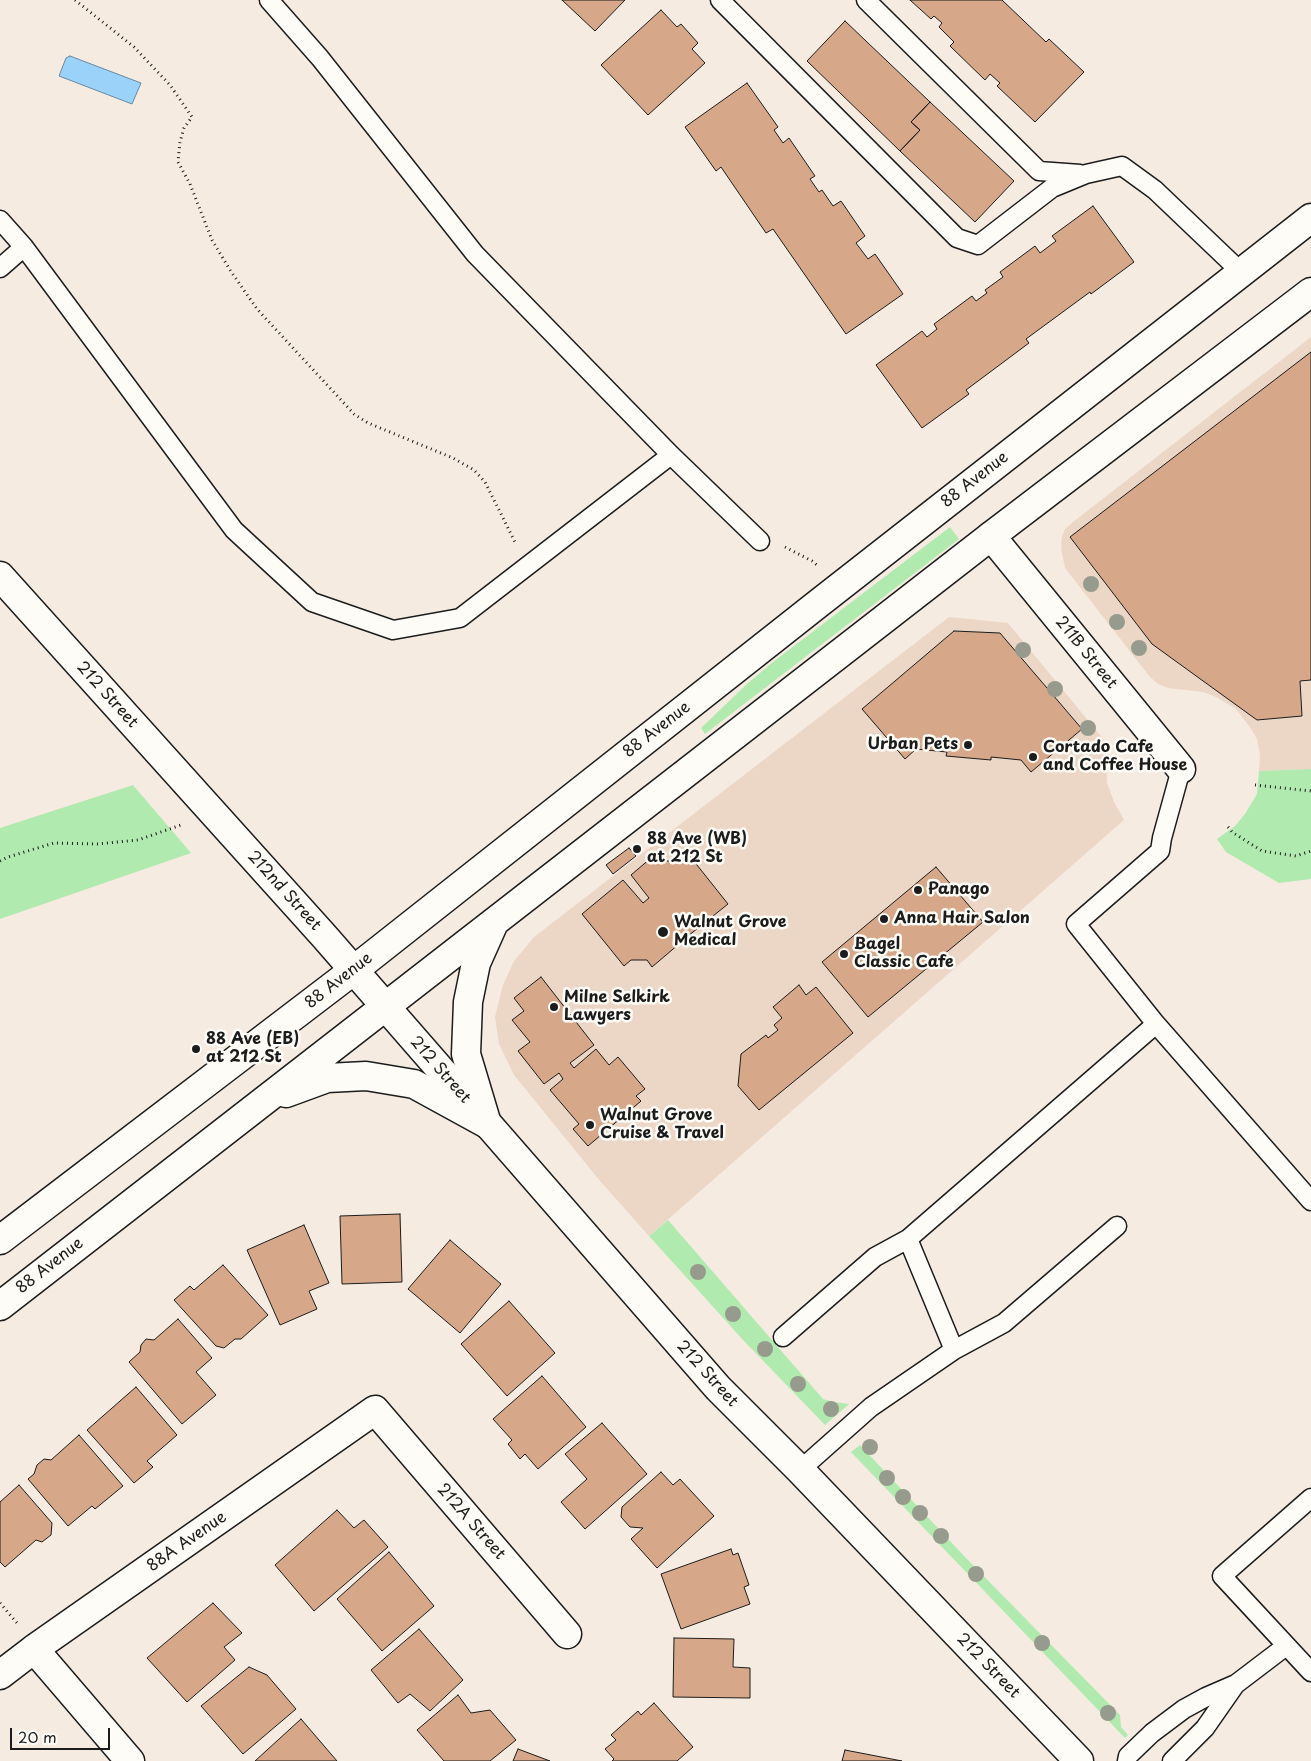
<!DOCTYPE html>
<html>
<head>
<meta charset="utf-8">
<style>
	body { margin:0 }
	#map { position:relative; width:1311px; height:1761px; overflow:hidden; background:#f5ebe1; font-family:"Playpen Sans",sans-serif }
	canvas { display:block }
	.scale { position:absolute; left:10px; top:1728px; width:100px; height:22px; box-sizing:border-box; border:2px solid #1c1c1c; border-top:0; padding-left:6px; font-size:15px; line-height:18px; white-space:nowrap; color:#1c1c1c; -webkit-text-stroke:4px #fdfcf7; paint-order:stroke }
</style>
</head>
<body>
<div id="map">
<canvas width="1311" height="1761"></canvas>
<div class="scale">20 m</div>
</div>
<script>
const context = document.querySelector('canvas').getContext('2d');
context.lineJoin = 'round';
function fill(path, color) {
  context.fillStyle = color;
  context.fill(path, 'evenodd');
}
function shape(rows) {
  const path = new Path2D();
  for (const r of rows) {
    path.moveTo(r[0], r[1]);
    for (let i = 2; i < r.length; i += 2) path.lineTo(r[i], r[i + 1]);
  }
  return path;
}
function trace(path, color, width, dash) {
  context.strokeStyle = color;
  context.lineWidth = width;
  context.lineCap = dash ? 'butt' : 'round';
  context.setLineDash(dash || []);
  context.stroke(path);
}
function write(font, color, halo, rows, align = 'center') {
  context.font = font + ' "Playpen Sans",sans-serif';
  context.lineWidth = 5;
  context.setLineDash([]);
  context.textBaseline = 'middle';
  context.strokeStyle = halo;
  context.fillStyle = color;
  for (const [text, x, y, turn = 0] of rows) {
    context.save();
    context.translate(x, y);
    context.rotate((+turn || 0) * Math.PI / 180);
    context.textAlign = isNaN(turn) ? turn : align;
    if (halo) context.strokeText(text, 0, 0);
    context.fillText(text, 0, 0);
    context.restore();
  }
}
fill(shape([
	[1311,337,1311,769,1259,771,1260,754,1257,739,1249,726,1236,709,1216,697,1203,692,1168,688,1158,684,1150,677,1065,568,1061,548,1062,536,1065,529,1073,522],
	[949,617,1008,623,1105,741,1107,783,1114,802,1124,820,649,1236,600,1181,514,1075,499,1044,495,1017,503,985,514,961,534,937]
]), '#ecd7c7');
fill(shape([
	[950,527,959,539,705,734,701,728,748,683,773,662],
	[1311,769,1311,879,1279,883,1226,852,1217,839,1235,826,1245,814,1257,794,1259,771],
	[133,785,191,853,0,919,0,828],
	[668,1220,823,1399,834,1402,849,1404,825,1425,744,1341,649,1236],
	[860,1445,965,1557,1120,1715,1121,1727,1128,1735,1125,1738,851,1452]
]), '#b1eaae');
const water = shape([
	[70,56,141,83,132,104,59,76,66,58,70,56]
]);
fill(water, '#9bd2fa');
trace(water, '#6889a1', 1);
const building = shape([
	[562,0,625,0,595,31,562,0],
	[910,0,1002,0,1046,42,1049,39,1084,72,1035,122,997,86,1000,83,990,74,985,80,950,46,954,42,939,27,942,23,934,16,931,19,910,0],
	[661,10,677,27,681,24,698,43,692,49,705,63,648,115,601,65,661,10],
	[845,21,930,102,911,122,920,130,900,151,807,61,845,21],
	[747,83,778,127,774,130,783,143,789,138,815,176,810,179,819,192,822,190,833,206,841,201,865,236,856,243,868,259,875,254,903,294,846,334,773,229,766,233,721,167,716,171,685,127,747,83],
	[930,102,1014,181,975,222,900,151,920,130,911,122,930,102],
	[1093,206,1134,262,1091,294,1090,292,1026,339,1029,343,966,390,969,394,922,428,876,365,922,331,927,337,937,329,934,324,972,296,976,301,987,293,985,290,1003,277,1000,272,1035,246,1040,253,1056,241,1052,236,1093,206],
	[1311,352,1311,680,1300,681,1302,716,1257,720,1152,644,1070,537,1311,352],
	[954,631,1000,633,1082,729,1031,772,1021,760,991,757,991,760,946,756,947,752,916,749,905,759,862,709,954,631],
	[629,848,636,856,613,874,606,865,629,848],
	[689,855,728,904,683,940,678,935,674,938,679,944,652,967,647,960,631,960,624,966,582,914,623,880,643,903,649,898,631,875,651,858,679,863,689,855],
	[936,867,983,922,868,1017,822,962,936,867],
	[541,977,594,1045,570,1063,574,1068,596,1049,609,1065,618,1057,645,1089,636,1096,641,1101,588,1146,573,1129,579,1124,550,1090,563,1079,559,1073,544,1084,518,1051,530,1042,512,1020,524,1011,514,998,541,977],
	[799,985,806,995,816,987,853,1033,759,1110,738,1086,741,1054,766,1035,768,1038,778,1030,774,1025,782,1018,773,1007,799,985],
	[400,1214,402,1282,342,1284,340,1216,400,1214],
	[304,1225,329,1283,309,1291,317,1309,280,1325,247,1250,304,1225],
	[450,1240,501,1284,460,1333,408,1289,450,1240],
	[223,1265,268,1315,241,1339,235,1339,224,1348,216,1346,174,1300,190,1286,194,1290,223,1265],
	[509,1301,555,1353,507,1396,461,1344,509,1301],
	[178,1319,212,1358,196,1372,216,1395,182,1424,129,1362,140,1352,141,1345,146,1339,154,1340,178,1319],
	[542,1376,586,1427,538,1469,525,1454,520,1459,508,1444,512,1440,493,1419,542,1376],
	[136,1387,177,1435,147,1461,153,1467,134,1483,87,1430,136,1387],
	[602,1423,647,1474,585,1529,561,1502,587,1479,565,1454,602,1423],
	[79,1435,123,1486,95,1509,92,1506,68,1526,28,1479,34,1474,37,1465,44,1459,51,1460,79,1435],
	[661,1472,673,1485,680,1479,714,1516,657,1568,631,1539,643,1528,630,1527,621,1517,622,1507,661,1472],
	[19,1485,52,1523,51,1535,42,1542,36,1540,5,1567,0,1562,0,1502,19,1485],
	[337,1510,354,1528,364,1520,388,1547,314,1611,275,1565,337,1510],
	[731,1549,733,1555,738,1553,749,1585,744,1587,750,1604,681,1629,661,1574,731,1549],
	[389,1552,434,1606,382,1651,337,1599,389,1552],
	[213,1603,242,1633,224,1647,235,1660,187,1702,147,1658,213,1603],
	[419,1629,463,1680,430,1711,410,1694,398,1703,371,1670,419,1629],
	[674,1638,734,1639,733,1667,750,1668,750,1698,673,1697,674,1638],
	[249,1667,267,1675,296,1709,243,1754,201,1706,249,1667],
	[458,1695,471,1713,490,1710,516,1740,490,1761,444,1761,417,1730,458,1695],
	[654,1703,693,1747,677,1761,612,1761,614,1759,605,1749,616,1740,611,1735,638,1711,641,1715,654,1703],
	[301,1719,337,1761,255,1761,301,1719],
	[518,1749,550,1761,513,1761,518,1749],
	[845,1750,902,1761,842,1761,845,1750]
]);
fill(building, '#d7a789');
trace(building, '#1c1c1c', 1);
const service = shape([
	[269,0,320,58,475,254,671,455,760,541],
	[720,0,957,238,978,245,1052,188,1086,174,1122,166,1155,190,1241,272],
	[866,0,1039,171,1080,174],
	[0,220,24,247,234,530,312,602,393,630,460,618,671,455],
	[0,268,24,247],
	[1181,769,1162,838,1160,851,1076,924,1156,1024,1311,1201],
	[908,1239,954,1350,1004,1323,1117,1226],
	[783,1337,875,1257,908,1239,1156,1024],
	[800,1470,871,1407,954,1350],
	[1311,1498,1222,1576,1311,1672],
	[1127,1761,1128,1756,1152,1733,1184,1709,1206,1697,1236,1684,1286,1646],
	[1172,1761,1205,1728,1235,1685]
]);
const minor = shape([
	[991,536,1181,769],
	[34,1649,130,1761],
	[0,1675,34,1649,375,1410,567,1634]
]);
const tertiary = shape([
	[0,576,324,936,718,1388,800,1470,1079,1761]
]);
const secondary = shape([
	[286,1093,327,1078,366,1076,414,1084,487,1124],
	[487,1124,466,1054,468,1002,476,963,493,925],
	[0,1240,354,970,819,603,1311,218],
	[0,1306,991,536,1311,292]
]);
trace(service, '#1c1c1c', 21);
trace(minor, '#1c1c1c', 31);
trace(tertiary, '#1c1c1c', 31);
trace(secondary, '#1c1c1c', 31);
trace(shape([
	[75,0,134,47,170,85,192,117,184,128,180,142,178,162,190,184,212,240,230,270,257,309,354,414,368,423,453,458,474,470,485,482,516,544],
	[785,547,812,561,818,566],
	[1255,785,1311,791],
	[1228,827,1232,832,1262,851,1296,856,1311,851],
	[0,861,8,857,54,843,98,844,138,840,181,825],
	[0,1603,17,1623]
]), '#1c1c1c', 3, [1, 4]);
trace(service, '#fdfcf7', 18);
trace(minor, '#fdfcf7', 28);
trace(tertiary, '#fdfcf7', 28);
trace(secondary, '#fdfcf7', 28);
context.fillStyle = '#969b8d';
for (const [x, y] of [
	[1091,584],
	[1117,622],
	[1139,648],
	[1023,650],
	[1055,689],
	[1088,728],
	[698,1272],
	[733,1314],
	[765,1349],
	[798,1384],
	[831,1409],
	[870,1447],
	[887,1478],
	[903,1497],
	[920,1513],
	[941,1536],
	[976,1574],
	[1042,1643],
	[1108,1713]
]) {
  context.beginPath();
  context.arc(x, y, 8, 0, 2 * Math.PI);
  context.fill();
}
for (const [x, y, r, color] of [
	[968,745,5,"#1c1c1c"],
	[1033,757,5,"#1c1c1c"],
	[637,849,5,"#1c1c1c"],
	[918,890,5,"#1c1c1c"],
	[884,919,5,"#1c1c1c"],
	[663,932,6,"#1c1c1c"],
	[844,954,5,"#1c1c1c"],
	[554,1007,5,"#1c1c1c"],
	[196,1049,5,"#1c1c1c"],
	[590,1125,5,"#1c1c1c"]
]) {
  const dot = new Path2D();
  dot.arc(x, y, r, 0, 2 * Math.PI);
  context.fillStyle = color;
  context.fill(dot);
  trace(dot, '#fdfcf7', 2);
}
write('16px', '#1c1c1c', '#fdfcf7', [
	["88 Avenue",975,480,-38],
	["211B Street",1086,653,51],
	["212 Street",107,695,48],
	["88 Avenue",657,730,-38],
	["212nd Street",284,891,48],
	["88 Avenue",339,981,-38],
	["212 Street",440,1070,49],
	["88 Avenue",50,1266,-38],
	["212 Street",707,1374,48],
	["212A Street",471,1522,49],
	["88A Avenue",187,1542,-35],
	["212 Street",988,1666,46]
]);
write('bold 16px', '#1c1c1c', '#fdfcf7', [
	["Urban Pets",958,745,"right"],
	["Cortado Cafe",1043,748],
	["and Coffee House",1043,766],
	["88 Ave (WB)",647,840],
	["at 212 St",647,858],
	["Panago",928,890],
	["Anna Hair Salon",894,919],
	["Walnut Grove",674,923],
	["Medical",674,941],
	["Bagel",854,945],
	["Classic Cafe",854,963],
	["Milne Selkirk",564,998],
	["Lawyers",564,1016],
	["88 Ave (EB)",206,1040],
	["at 212 St",206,1058],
	["Walnut Grove",600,1116],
	["Cruise & Travel",600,1134]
], 'left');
</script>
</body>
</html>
